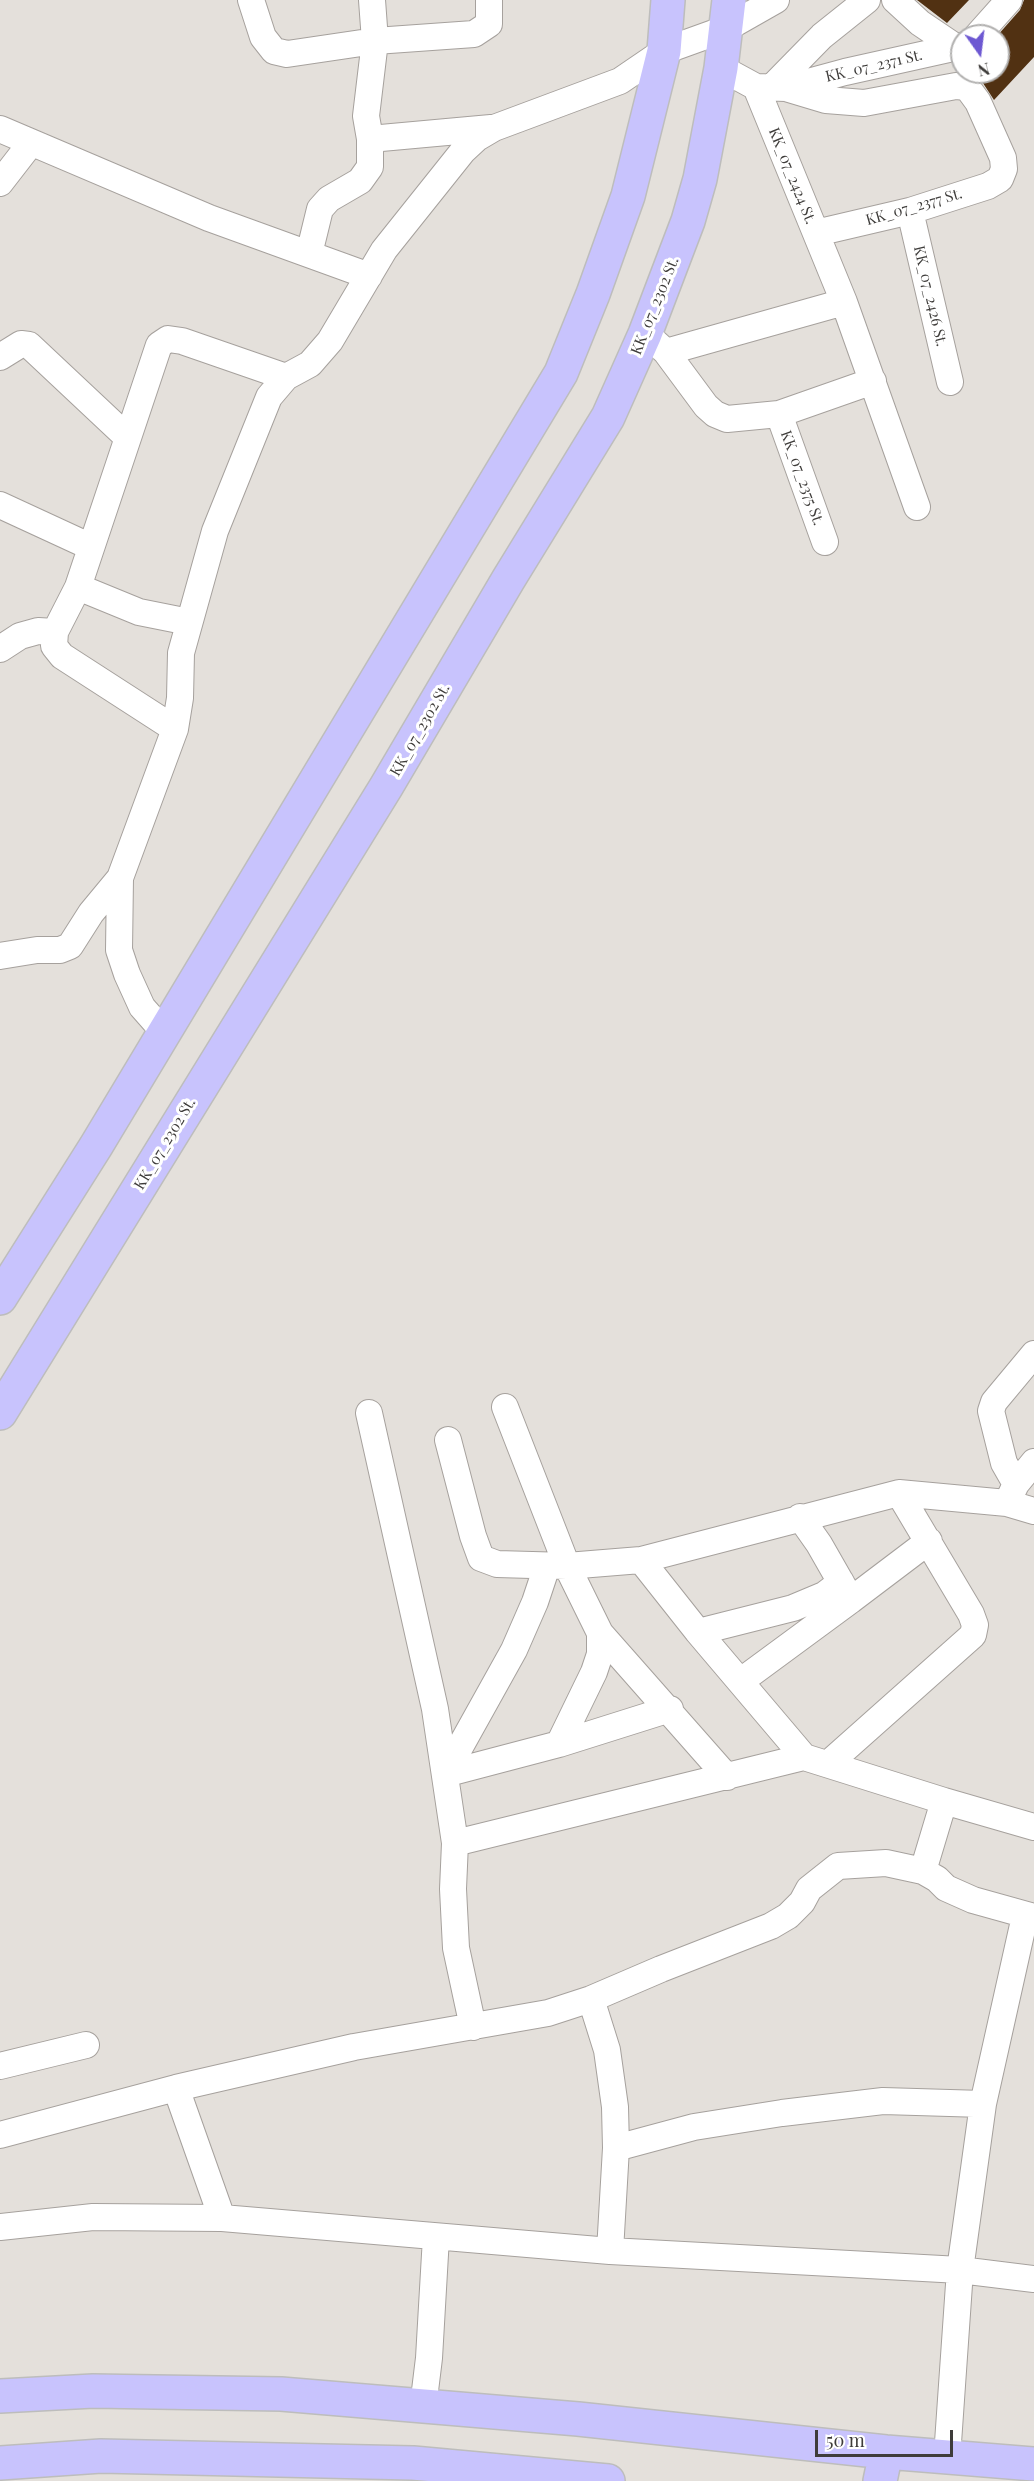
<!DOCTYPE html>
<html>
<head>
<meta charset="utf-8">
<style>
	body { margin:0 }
	#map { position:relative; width:1034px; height:2481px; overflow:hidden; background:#e4e0db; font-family:"Playfair Display",serif }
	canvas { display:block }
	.north { position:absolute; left:950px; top:24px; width:60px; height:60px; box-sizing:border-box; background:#fff; border:2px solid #b2b1b0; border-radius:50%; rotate:166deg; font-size:16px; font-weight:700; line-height:24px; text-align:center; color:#3e3c3a }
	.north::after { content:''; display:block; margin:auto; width:21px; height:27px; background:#6d58d2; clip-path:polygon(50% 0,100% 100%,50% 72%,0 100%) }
	.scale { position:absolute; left:815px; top:2430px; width:138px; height:27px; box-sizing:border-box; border:3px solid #3e3c3a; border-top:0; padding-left:8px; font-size:18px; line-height:21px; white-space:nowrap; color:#3e3c3a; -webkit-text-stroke:4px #fff; paint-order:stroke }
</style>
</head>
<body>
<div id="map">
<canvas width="1034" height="2481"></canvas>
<div class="north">N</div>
<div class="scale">50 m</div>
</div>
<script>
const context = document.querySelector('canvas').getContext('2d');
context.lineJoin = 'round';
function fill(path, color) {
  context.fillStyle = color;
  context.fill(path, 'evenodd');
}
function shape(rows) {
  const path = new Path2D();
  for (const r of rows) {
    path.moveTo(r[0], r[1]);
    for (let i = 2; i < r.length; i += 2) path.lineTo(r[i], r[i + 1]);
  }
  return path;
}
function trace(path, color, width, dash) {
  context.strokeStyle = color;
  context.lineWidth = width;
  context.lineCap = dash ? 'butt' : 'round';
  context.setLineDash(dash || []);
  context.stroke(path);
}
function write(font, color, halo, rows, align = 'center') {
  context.font = font + ' "Playfair Display",serif';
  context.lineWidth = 6;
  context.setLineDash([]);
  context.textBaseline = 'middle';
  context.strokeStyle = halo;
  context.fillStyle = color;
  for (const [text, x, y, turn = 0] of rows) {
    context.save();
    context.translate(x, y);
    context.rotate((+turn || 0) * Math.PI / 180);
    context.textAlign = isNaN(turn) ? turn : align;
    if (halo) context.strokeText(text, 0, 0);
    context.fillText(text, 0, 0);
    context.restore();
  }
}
fill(shape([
	[917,0,969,0,947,23],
	[1024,0,1034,0,1034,57,994,100,981,80,989,72,998,72,997,36,1020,10]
]), '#513112');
const minor = shape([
	[251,0,263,37,274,51,287,54,375,41,474,34,489,24,489,0],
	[372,0,375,41,366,116,370,139,491,128],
	[895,0,920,23,957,48],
	[977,36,1009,0],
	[721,68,756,87,844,302,917,507],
	[756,87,786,88,826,100,864,103,956,86,967,87,978,102,1003,158,1004,169,1000,179,988,186,910,211,816,233],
	[771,88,822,36,867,0],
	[786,88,845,72,962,46],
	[0,129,209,218,369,276],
	[0,183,31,143],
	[910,211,950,382],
	[309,254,320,209,329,199,360,181,370,167,370,139],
	[655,342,666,352,844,302],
	[666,352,706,406,715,414,727,419,779,414,873,381],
	[0,357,21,344,29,345,127,437],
	[779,414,825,542],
	[0,505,91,547],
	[78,587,139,612,189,622],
	[0,649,20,636,38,631,55,632],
	[175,729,62,656,54,646,55,632,78,587,159,345,168,339,182,341,286,377],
	[0,956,37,950,60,950,70,946,91,913,120,878],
	[164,1032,142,1007,127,974,119,950,120,878,175,729,180,698,181,653,215,531,269,397,286,377,310,364,330,341,384,250,463,151,477,138,494,128,620,81,664,51,725,29,776,0],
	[505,1407,567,1566,600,1633,727,1777],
	[369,1413,435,1709,455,1843,453,1889,456,1948,473,2027],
	[448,1440,473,1536,481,1558,497,1564,567,1566,641,1560,899,1493,971,1614,975,1625,973,1635,828,1764],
	[1016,1484,1034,1462],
	[899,1493,1007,1503,1034,1511],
	[1007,1503,1016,1484,1004,1463,991,1411,994,1402,1034,1354],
	[800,1517,819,1544,851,1600,929,1541],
	[641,1560,698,1632,804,1757],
	[698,1632,793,1608,824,1595,841,1582],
	[741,1681,851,1600],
	[559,1744,594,1672,600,1654,600,1633],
	[445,1774,559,1744,670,1709],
	[445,1774,514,1650,535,1602,547,1566],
	[455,1843,804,1757,944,1801,1034,1827],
	[923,1871,944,1801],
	[591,1999,607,2050,615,2107,616,2148],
	[0,2066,86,2045],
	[176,2088,222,2218],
	[0,2135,176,2088,354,2047,548,2013,591,1999,661,1969,771,1926,788,1916,802,1902,809,1889,838,1866,886,1863,923,1871,937,1879,946,1888,973,1900,1034,1917],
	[0,2227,93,2217,222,2218,610,2251,960,2270,1034,2279],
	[610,2251,616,2148,694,2127,782,2113,883,2101,983,2104],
	[423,2407,429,2358,436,2237],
	[947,2457,960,2270,983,2104,1025,1916]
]);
const major = shape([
	[0,1298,96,1146,561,373,593,294,628,196,664,51,668,0],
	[0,1413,386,787,508,580,608,417,645,334,688,221,700,179,721,68,729,0],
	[0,2396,93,2391,281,2394,578,2419,886,2452,1034,2464],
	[0,2463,101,2456,413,2463,608,2481],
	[880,2481,886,2452]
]);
trace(minor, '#a6a19d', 28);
trace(major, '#bdbdbc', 36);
trace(minor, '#fff', 26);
trace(major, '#c8c3fd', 33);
write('15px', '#3e3c3a', '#fff', [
	["KK_07_2371 St.",874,66,-13],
	["KK_07_2424 St.",792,176,68],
	["KK_07_2377 St.",914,207,-16],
	["KK_07_2426 St.",930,296,77],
	["KK_07_2302 St.",655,306,-68],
	["KK_07_2375 St.",802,478,70],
	["KK_07_2302 St.",420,730,-60],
	["KK_07_2302 St.",165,1144,-59]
]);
</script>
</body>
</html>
